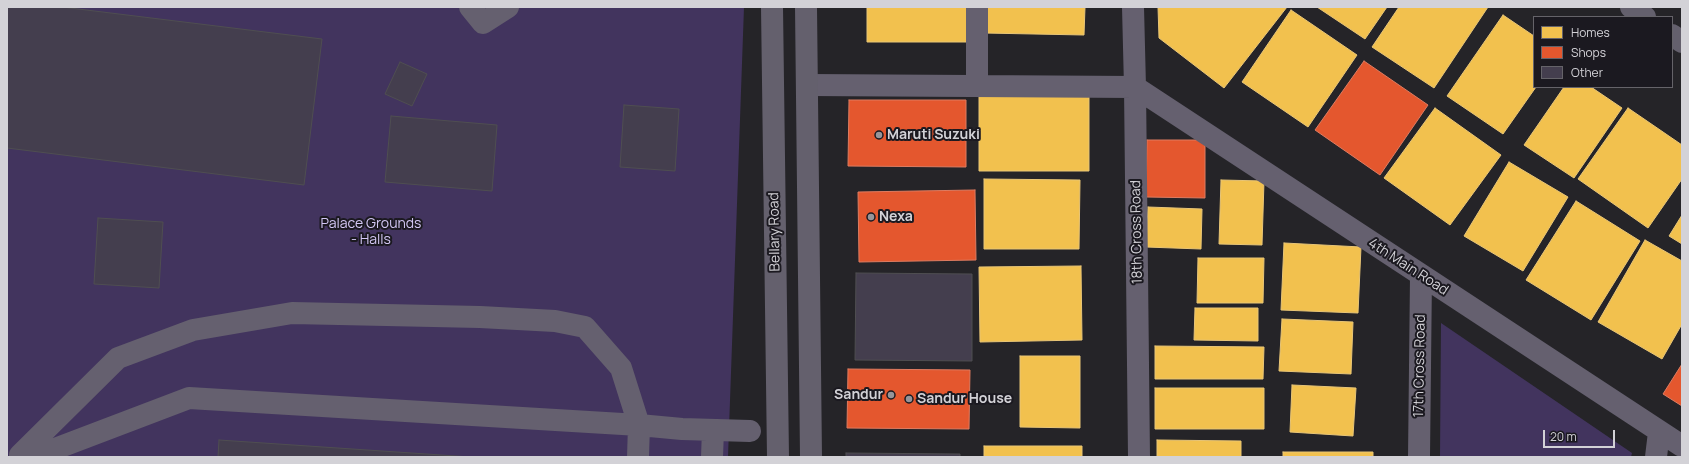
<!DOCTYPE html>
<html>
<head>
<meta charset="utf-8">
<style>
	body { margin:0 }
	#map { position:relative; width:1689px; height:464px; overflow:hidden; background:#252428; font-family:Manrope,sans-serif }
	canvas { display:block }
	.frame { position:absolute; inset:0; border:8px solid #d3d2d7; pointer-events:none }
	.legend { position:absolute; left:1533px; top:16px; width:140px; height:72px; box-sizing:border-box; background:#1b1920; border:1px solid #656369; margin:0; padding:5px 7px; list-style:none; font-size:12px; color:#d3d2d7 }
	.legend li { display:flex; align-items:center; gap:8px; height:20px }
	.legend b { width:20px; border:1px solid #656369 }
	.scale { position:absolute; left:1543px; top:430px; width:72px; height:18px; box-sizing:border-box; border:2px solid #d3d2d7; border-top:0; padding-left:5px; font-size:12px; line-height:14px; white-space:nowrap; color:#d3d2d7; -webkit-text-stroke:3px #1b1920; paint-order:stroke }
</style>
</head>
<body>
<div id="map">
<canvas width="1689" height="464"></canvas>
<div class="frame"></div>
<ul class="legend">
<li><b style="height:11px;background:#f2c14e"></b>Homes</li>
<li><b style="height:11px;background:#e4572e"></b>Shops</li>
<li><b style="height:11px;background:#443e4e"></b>Other</li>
</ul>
<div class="scale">20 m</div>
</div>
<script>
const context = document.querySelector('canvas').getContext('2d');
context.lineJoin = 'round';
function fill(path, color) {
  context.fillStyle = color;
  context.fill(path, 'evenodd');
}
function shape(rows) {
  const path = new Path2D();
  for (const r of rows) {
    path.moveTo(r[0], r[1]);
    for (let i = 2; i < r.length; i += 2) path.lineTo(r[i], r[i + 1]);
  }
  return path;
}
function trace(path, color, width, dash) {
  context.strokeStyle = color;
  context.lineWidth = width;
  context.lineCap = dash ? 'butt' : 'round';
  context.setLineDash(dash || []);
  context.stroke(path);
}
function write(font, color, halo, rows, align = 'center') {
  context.font = font + ' Manrope,sans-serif';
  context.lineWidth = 4;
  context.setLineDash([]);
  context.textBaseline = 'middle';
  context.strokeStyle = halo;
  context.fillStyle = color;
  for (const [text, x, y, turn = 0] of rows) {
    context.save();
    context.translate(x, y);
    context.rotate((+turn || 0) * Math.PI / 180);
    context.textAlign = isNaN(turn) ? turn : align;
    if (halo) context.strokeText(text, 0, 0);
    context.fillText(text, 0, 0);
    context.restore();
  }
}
fill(shape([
	[7,7,744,7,728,457,7,457],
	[1441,323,1632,453,1631,457,1440,457]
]), '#42345e');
const homes = shape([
	[867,7,968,7,968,42,867,42,867,7],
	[984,7,1085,7,1084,35,984,33,984,7],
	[1158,7,1287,7,1224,88,1159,38,1158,7],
	[1317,7,1387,7,1365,39,1317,7],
	[1399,7,1488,7,1434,88,1372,47,1399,7],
	[1291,10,1357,55,1308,127,1242,82,1291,10],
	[1503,15,1534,36,1534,87,1536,87,1503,134,1447,96,1503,15],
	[1564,87,1591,87,1622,108,1574,178,1524,145,1564,87],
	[979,94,1089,95,1089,171,979,171,979,94],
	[1435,108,1501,155,1450,225,1384,178,1435,108],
	[1628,108,1682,145,1682,179,1648,228,1578,179,1628,108],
	[1509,162,1568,197,1523,271,1464,236,1509,162],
	[984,179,1080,180,1079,249,984,249,984,179],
	[1221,180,1264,181,1262,245,1219,244,1221,180],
	[1576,201,1640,241,1591,320,1526,280,1576,201],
	[1148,207,1202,209,1201,249,1146,247,1148,207],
	[1682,215,1682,244,1669,236,1682,215],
	[1645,240,1682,261,1682,324,1662,359,1598,322,1645,240],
	[1284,243,1361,247,1358,313,1281,310,1284,243],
	[1198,258,1264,258,1263,303,1197,303,1198,258],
	[1081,266,1082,340,980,342,979,267,1081,266],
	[1195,308,1258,308,1258,341,1194,340,1195,308],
	[1282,319,1353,322,1351,374,1279,371,1282,319],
	[1155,346,1264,347,1263,379,1155,379,1155,346],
	[1020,356,1080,356,1080,428,1020,427,1020,356],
	[1292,385,1356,388,1353,436,1290,432,1292,385],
	[1155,388,1264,388,1264,429,1155,429,1155,388],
	[1157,440,1241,441,1241,457,1157,457,1157,440],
	[984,446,1082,446,1082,457,984,457,984,446],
	[1283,452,1373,452,1373,457,1283,457,1283,452]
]);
fill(homes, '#f2c14e');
trace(homes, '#e9c677', 1);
const shops = shape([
	[1364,61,1428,105,1380,175,1315,130,1364,61],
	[849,100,966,100,966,167,848,166,849,100],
	[1147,140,1205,140,1205,198,1146,197,1147,140],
	[975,190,976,260,859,262,858,192,975,190],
	[1682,364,1682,406,1663,394,1682,364],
	[848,369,970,370,969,429,847,428,848,369]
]);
fill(shops, '#e4572e');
trace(shops, '#df7c61', 1);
const building = shape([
	[7,7,62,7,322,39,304,185,7,148,7,7],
	[400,62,427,74,412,106,385,94,400,62],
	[624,105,679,109,675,171,620,167,624,105],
	[391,116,497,125,492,191,385,182,391,116],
	[98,218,163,222,159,288,94,284,98,218],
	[856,273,972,274,972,361,855,360,856,273],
	[219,440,471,457,218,457,219,440],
	[846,453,960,454,960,457,846,457,846,453]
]);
fill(building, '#443e4e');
trace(building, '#4f4e51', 1);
trace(shape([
	[470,7,483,23,508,7],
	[1133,7,1135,87,1139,457],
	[808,85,1135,87],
	[977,86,977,7],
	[1135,87,1682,446],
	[20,457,20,455,118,358,193,330,292,313,480,317,555,321,585,327,621,368,639,425,682,429,750,431],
	[41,457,47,452,189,398,639,425,638,457],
	[712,457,713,430],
	[1419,457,1421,276],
	[1656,457,1659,432]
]), '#65606f', 22);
trace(shape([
	[772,7,778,457],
	[806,7,811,457],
	[1631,7,1645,17],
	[1672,35,1682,42]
]), '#64606d', 22);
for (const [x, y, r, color] of [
	[879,135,4,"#96959a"],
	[871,217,4,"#96959a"],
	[891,395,4,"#96959a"],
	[909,399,4,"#96959a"]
]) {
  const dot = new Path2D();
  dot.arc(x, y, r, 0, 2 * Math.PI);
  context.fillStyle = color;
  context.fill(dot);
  trace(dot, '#1b1920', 1.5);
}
write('bold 14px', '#d3d2d7', '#1b1920', [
	["Maruti Suzuki",887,135],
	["Nexa",879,217],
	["Sandur",883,395,"right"],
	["Sandur House",917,399]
], 'left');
write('14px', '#d3c7f4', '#1b1920', [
	["Palace Grounds",371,224],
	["- Halls",371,240]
]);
write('14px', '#d3d2d7', '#1b1920', [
	["Bellary Road",775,232,-91],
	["18th Cross Road",1137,232,-91],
	["4th Main Road",1408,267,33],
	["17th Cross Road",1420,366,-89]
]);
</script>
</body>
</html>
